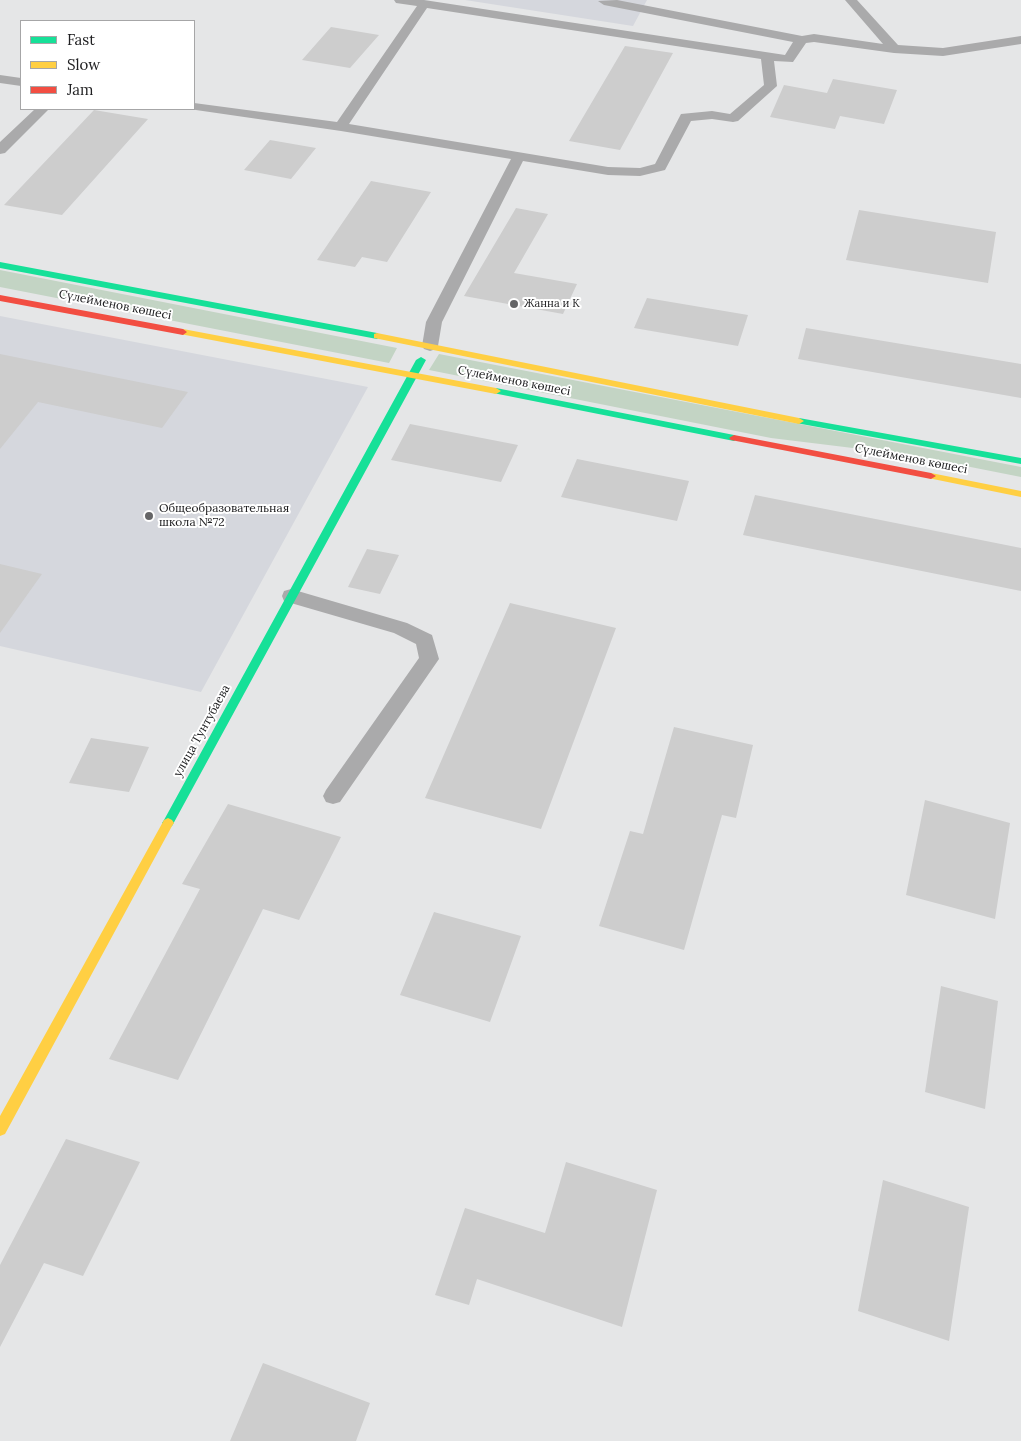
<!DOCTYPE html>
<html>
<head>
<meta charset="utf-8">
<style>
	body { margin:0 }
	#map { position:relative; width:1021px; height:1441px; overflow:hidden; background:#e5e6e7; font-family:Lora,serif }
	canvas { display:block }
	.legend { position:absolute; left:20px; top:20px; width:175px; height:90px; box-sizing:border-box; background:#fff; border:1px solid #a6a6a7; margin:0; padding:6px 9px; list-style:none; font-size:15px; color:#202022 }
	.legend li { display:flex; align-items:center; gap:10px; height:25px }
	.legend b { width:25px; border:1px solid #a6a6a7 }
</style>
</head>
<body>
<div id="map">
<canvas width="1021" height="1441"></canvas>
<ul class="legend">
<li><b style="height:6px;background:#16e098"></b>Fast</li>
<li><b style="height:6px;background:#ffcf43"></b>Slow</li>
<li><b style="height:6px;background:#f24e42"></b>Jam</li>
</ul>
</div>
<script>
const context = document.querySelector('canvas').getContext('2d');
context.lineJoin = 'round';
function fill(path, color) {
  context.fillStyle = color;
  context.fill(path, 'evenodd');
}
function shape(rows) {
  const path = new Path2D();
  for (const r of rows) {
    path.moveTo(r[0], r[1]);
    for (let i = 2; i < r.length; i += 2) path.lineTo(r[i], r[i + 1]);
  }
  return path;
}
function trace(path, color, width, dash) {
  context.strokeStyle = color;
  context.lineWidth = width;
  context.lineCap = dash ? 'butt' : 'round';
  context.setLineDash(dash || []);
  context.stroke(path);
}
function write(font, color, halo, rows, align = 'center') {
  context.font = font + ' Lora,serif';
  context.lineWidth = 4;
  context.setLineDash([]);
  context.textBaseline = 'middle';
  context.strokeStyle = halo;
  context.fillStyle = color;
  for (const [text, x, y, turn = 0] of rows) {
    context.save();
    context.translate(x, y);
    context.rotate((+turn || 0) * Math.PI / 180);
    context.textAlign = isNaN(turn) ? turn : align;
    if (halo) context.strokeText(text, 0, 0);
    context.fillText(text, 0, 0);
    context.restore();
  }
}
fill(shape([
	[465,0,647,0,633,26],
	[0,316,368,387,201,692,0,646]
]), '#d5d7dd');
fill(shape([
	[0,270,397,348,389,363,0,287],
	[439,354,1021,467,1021,477,910,455,771,438,429,370]
]), '#c3d4c4');
fill(shape([
	[331,27,379,35,350,68,302,60],
	[625,46,673,53,620,150,569,141],
	[833,79,897,90,884,124,840,116,835,129,770,117,784,85,827,93],
	[94,110,148,119,62,215,4,205],
	[270,140,316,148,291,179,244,170],
	[371,181,431,192,387,262,362,257,355,267,317,260],
	[516,208,548,214,514,273,577,284,563,314,464,296],
	[859,210,996,232,988,283,846,260],
	[647,298,748,315,738,346,634,328],
	[806,328,1021,364,1021,398,798,359],
	[0,354,188,392,162,428,38,402,0,449],
	[410,424,518,445,501,482,391,460],
	[577,459,689,481,677,521,561,497],
	[755,495,1021,548,1021,591,743,535],
	[367,549,399,555,380,594,348,587],
	[0,564,42,574,0,633],
	[510,603,616,628,541,829,425,798],
	[674,727,753,745,736,818,722,815,684,950,599,926,630,831,643,834],
	[91,738,149,747,129,792,69,783],
	[925,800,1010,823,995,919,906,895],
	[228,804,341,837,299,920,263,909,178,1080,109,1059,200,889,182,884],
	[434,912,521,936,490,1022,400,995],
	[941,986,998,1001,985,1109,925,1092],
	[66,1139,140,1162,83,1276,44,1263,0,1347,0,1265],
	[566,1162,657,1190,622,1327,477,1279,469,1305,435,1295,465,1208,545,1233],
	[883,1180,969,1207,949,1341,858,1311],
	[263,1363,370,1403,356,1441,230,1441]
]), '#cdcdcd');
fill(shape([
	[394,0,424,0,785,55,793,42,604,5,598,1,617,0,802,36,814,34,883,44,845,0,857,0,898,45,943,48,1021,36,1021,44,943,56,894,53,814,42,806,43,793,62,774,61,777,86,738,121,733,122,712,119,691,121,665,170,640,176,608,175,523,161,442,322,438,346,436,349,430,351,424,349,422,346,426,322,511,159,341,131,189,109,194,109,194,103,337,122,417,6,396,3,394,0],
	[427,8,761,59,764,85,730,114,712,111,681,114,655,164,640,168,608,167,349,124,427,8],
	[0,75,21,78,21,86,0,83,0,75],
	[35,109,49,109,5,153,0,154,0,142,35,109],
	[291,589,407,623,432,635,439,659,340,802,333,804,326,802,323,796,326,790,419,658,416,644,394,633,284,601,282,596,284,591,291,589]
]), '#aaaaab');
fill(shape([
	[0,262,377,333,381,336,377,339,0,268,0,262],
	[421,357,426,360,172,826,168,828,164,826,162,823,164,820,416,360,421,357],
	[496,388,734,435,739,438,734,441,493,393,493,389,496,388],
	[799,418,1021,458,1021,464,796,423,794,421,799,418]
]), '#16e098');
fill(shape([
	[183,329,496,388,501,391,496,394,180,334,180,330,183,329],
	[377,333,799,418,804,421,799,424,374,338,374,334,377,333],
	[931,473,1021,491,1021,497,928,478,926,476,931,473],
	[168,818,172,820,174,823,172,826,5,1134,0,1136,0,1116,164,820,168,818]
]), '#ffcf43');
fill(shape([
	[0,295,183,329,187,332,183,335,0,301,0,295],
	[734,435,931,473,936,476,931,479,731,440,729,438,734,435]
]), '#f24e42');
for (const [x, y, r, color] of [
	[514,304,5,"#656567"],
	[149,516,5,"#656567"]
]) {
  const dot = new Path2D();
  dot.arc(x, y, r, 0, 2 * Math.PI);
  context.fillStyle = color;
  context.fill(dot);
  trace(dot, '#fff', 2);
}
write('11px', '#202022', '#fff', [
	["Жанна и К",524,304]
], 'left');
write('12px', '#202022', '#fff', [
	["Сүлейменов көшесі",115,305,11],
	["Сүлейменов көшесі",514,381,11],
	["Сүлейменов көшесі",911,459,11],
	["улица Тунтубаева",202,731,-61]
]);
write('12px', '#202022', '#fff', [
	["Общеобразовательная",159,509],
	["школа №72",159,523]
], 'left');
</script>
</body>
</html>
